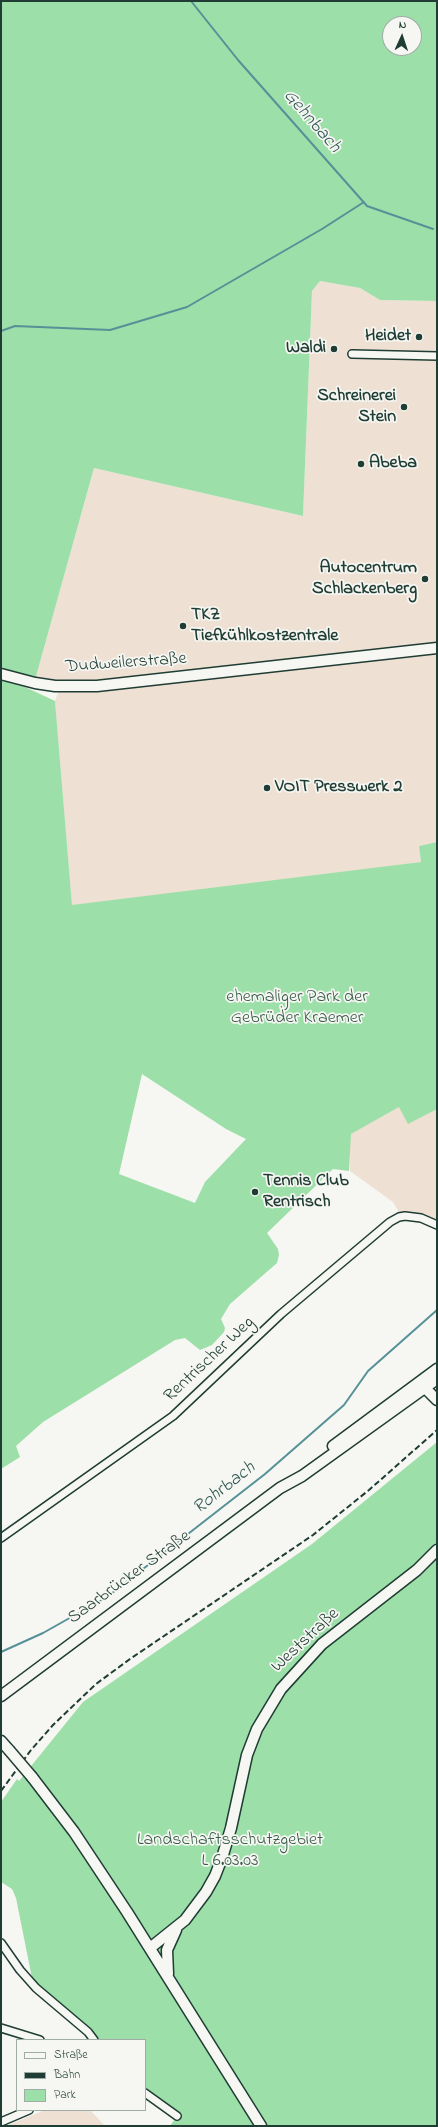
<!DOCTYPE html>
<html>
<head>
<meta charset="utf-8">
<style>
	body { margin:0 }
	#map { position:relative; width:438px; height:2127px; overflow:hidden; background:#f6f6f2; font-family:"Indie Flower",sans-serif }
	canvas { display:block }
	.frame { position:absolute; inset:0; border:2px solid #1f3d34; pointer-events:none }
	.legend { position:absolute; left:16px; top:2039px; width:130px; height:72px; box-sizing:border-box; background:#f6f6f2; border:1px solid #a0aca6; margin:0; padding:5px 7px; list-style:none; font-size:12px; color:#1f3d34 }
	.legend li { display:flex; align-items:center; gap:8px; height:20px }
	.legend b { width:20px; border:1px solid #a0aca6 }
	.north { position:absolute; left:382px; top:16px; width:40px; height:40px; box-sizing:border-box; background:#f6f6f2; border:1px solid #a0aca6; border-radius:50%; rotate:3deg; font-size:11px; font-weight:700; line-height:16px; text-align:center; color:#1f3d34 }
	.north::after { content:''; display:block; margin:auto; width:14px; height:18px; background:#1f3d34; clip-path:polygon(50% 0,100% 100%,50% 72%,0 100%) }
</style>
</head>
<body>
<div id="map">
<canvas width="438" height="2127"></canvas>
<div class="frame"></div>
<ul class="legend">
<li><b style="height:5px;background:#f6f6f2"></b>Straße</li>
<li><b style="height:5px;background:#1f3d34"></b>Bahn</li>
<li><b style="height:11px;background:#9ddfa9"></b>Park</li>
</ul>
<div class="north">N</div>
</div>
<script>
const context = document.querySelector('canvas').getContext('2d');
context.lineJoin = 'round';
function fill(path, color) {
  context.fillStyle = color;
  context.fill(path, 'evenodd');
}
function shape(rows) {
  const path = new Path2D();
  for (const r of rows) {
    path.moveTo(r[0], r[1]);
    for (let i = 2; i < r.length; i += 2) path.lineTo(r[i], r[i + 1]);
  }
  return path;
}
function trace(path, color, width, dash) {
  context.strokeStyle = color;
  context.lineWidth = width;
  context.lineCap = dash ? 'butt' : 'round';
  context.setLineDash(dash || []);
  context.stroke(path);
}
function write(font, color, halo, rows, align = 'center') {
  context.font = font + ' "Indie Flower",sans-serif';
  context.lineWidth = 3.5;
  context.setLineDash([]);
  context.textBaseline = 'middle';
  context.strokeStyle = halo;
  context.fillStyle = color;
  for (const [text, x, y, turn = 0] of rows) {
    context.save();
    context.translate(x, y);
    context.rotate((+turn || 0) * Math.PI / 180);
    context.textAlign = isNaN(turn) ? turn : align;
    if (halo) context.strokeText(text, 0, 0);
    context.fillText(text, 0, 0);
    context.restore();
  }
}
fill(shape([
	[320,281,360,288,380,300,437,301,437,842,419,846,421,862,298,879,72,906,55,701,63,680,35,680,94,468,303,516,312,291],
	[437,1096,437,1220,400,1214,393,1202,350,1171,350,1134,399,1107],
	[45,2110,90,2110,105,2126,6,2126]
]), '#eee0d3');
fill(shape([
	[1,1,437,1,437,301,380,300,360,288,320,281,312,291,303,516,94,468,35,680,1,667],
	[390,24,414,24,414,48,390,48],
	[1,679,25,687,55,701,72,905,421,862,419,846,437,842,437,1109,408,1124,399,1107,351,1134,349,1171,333,1169,267,1233,278,1249,279,1255,277,1263,230,1304,221,1319,225,1328,224,1332,212,1345,200,1350,185,1338,175,1340,43,1422,16,1446,20,1457,1,1469],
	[142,1074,226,1129,246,1139,205,1182,195,1203,119,1174],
	[437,1442,437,2126,170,2126,177,2116,145,2087,145,2040,93,2040,34,1988,16,1898,12,1889,1,1882,1,1802,17,1779,19,1781,83,1702,312,1544]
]), '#9ddfa9');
trace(shape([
	[191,1,238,60,367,206,433,229],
	[1,331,15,326,110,330,187,307,322,229,364,202],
	[1,1652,43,1633,107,1597,265,1474,344,1405,368,1371,437,1310]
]), '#569197', 2);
const street = shape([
	[352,354,437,356],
	[1,1538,173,1416,281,1314,390,1222,399,1217,405,1216,421,1218,437,1225],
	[1,1943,20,1970,36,1988,88,2032,94,2040],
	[1,2028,40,2040],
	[145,2093,177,2116],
	[1,2122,29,2110]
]);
const secondary = shape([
	[1,674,35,683,55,686,97,686,437,648],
	[424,1382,425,1388,437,1400],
	[333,1446,437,1369],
	[1,1696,280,1488,302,1476,437,1379],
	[1,1741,9,1750],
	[32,1777,74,1832,127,1912,261,2126],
	[150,1948,185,1920,206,1892,215,1876,222,1858,231,1828,247,1755,257,1729,281,1689,322,1644,417,1570,437,1550],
	[168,1974,167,1950,176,1930]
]);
trace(street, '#1f3d34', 10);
trace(secondary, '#1f3d34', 13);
trace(street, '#f6f6f2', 7);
trace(secondary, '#f6f6f2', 10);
trace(shape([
	[1,1791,31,1750,53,1725,96,1684,130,1659,313,1535,369,1490,437,1430]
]), '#1f3d34', 2, [6, 3]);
const secondaryBridge = shape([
	[9,1750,32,1777]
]);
trace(secondaryBridge, '#1f3d34', 13, []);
trace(secondaryBridge, '#f6f6f2', 10);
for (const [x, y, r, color] of [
	[419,337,4,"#1f3d34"],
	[334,349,4,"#1f3d34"],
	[404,407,4,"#1f3d34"],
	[361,464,4,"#1f3d34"],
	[425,579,4,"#1f3d34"],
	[183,626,4,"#1f3d34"],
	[267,788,4,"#1f3d34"],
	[255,1192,4,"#1f3d34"]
]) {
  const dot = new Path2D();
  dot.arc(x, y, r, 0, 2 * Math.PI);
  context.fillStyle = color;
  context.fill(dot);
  trace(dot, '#f6f6f2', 1.5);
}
write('bold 18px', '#1f3d34', '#f6f6f2', [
	["Heidet",411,337],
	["Waldi",326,349],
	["Schreinerei",396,397],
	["Stein",396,418],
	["Abeba",369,464,"left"],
	["Autocentrum",417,569],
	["Schlackenberg",417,590],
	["TKZ",191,616,"left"],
	["Tiefkühlkostzentrale",191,637,"left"],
	["VOIT Presswerk 2",275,788,"left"],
	["Tennis Club",263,1182,"left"],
	["Rentrisch",263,1203,"left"]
], 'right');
write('18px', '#1f3d34', '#f6f6f2', [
	["Dudweilerstraße",126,664,-4],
	["Rentrischer Weg",210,1360,-43],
	["Saarbrücker Straße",130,1578,-36],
	["Weststraße",306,1641,-43]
]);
write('18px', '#385d4b', '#f6f6f2', [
	["ehemaliger Park der",297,998],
	["Gebrüder Kraemer",297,1019],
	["Landschaftsschutzgebiet",230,1841],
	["L 6.03.03",230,1862]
]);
write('italic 19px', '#315955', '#f6f6f2', [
	["Gehnbach",311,122,49],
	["Rohrbach",225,1489,-38]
]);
</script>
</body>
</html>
